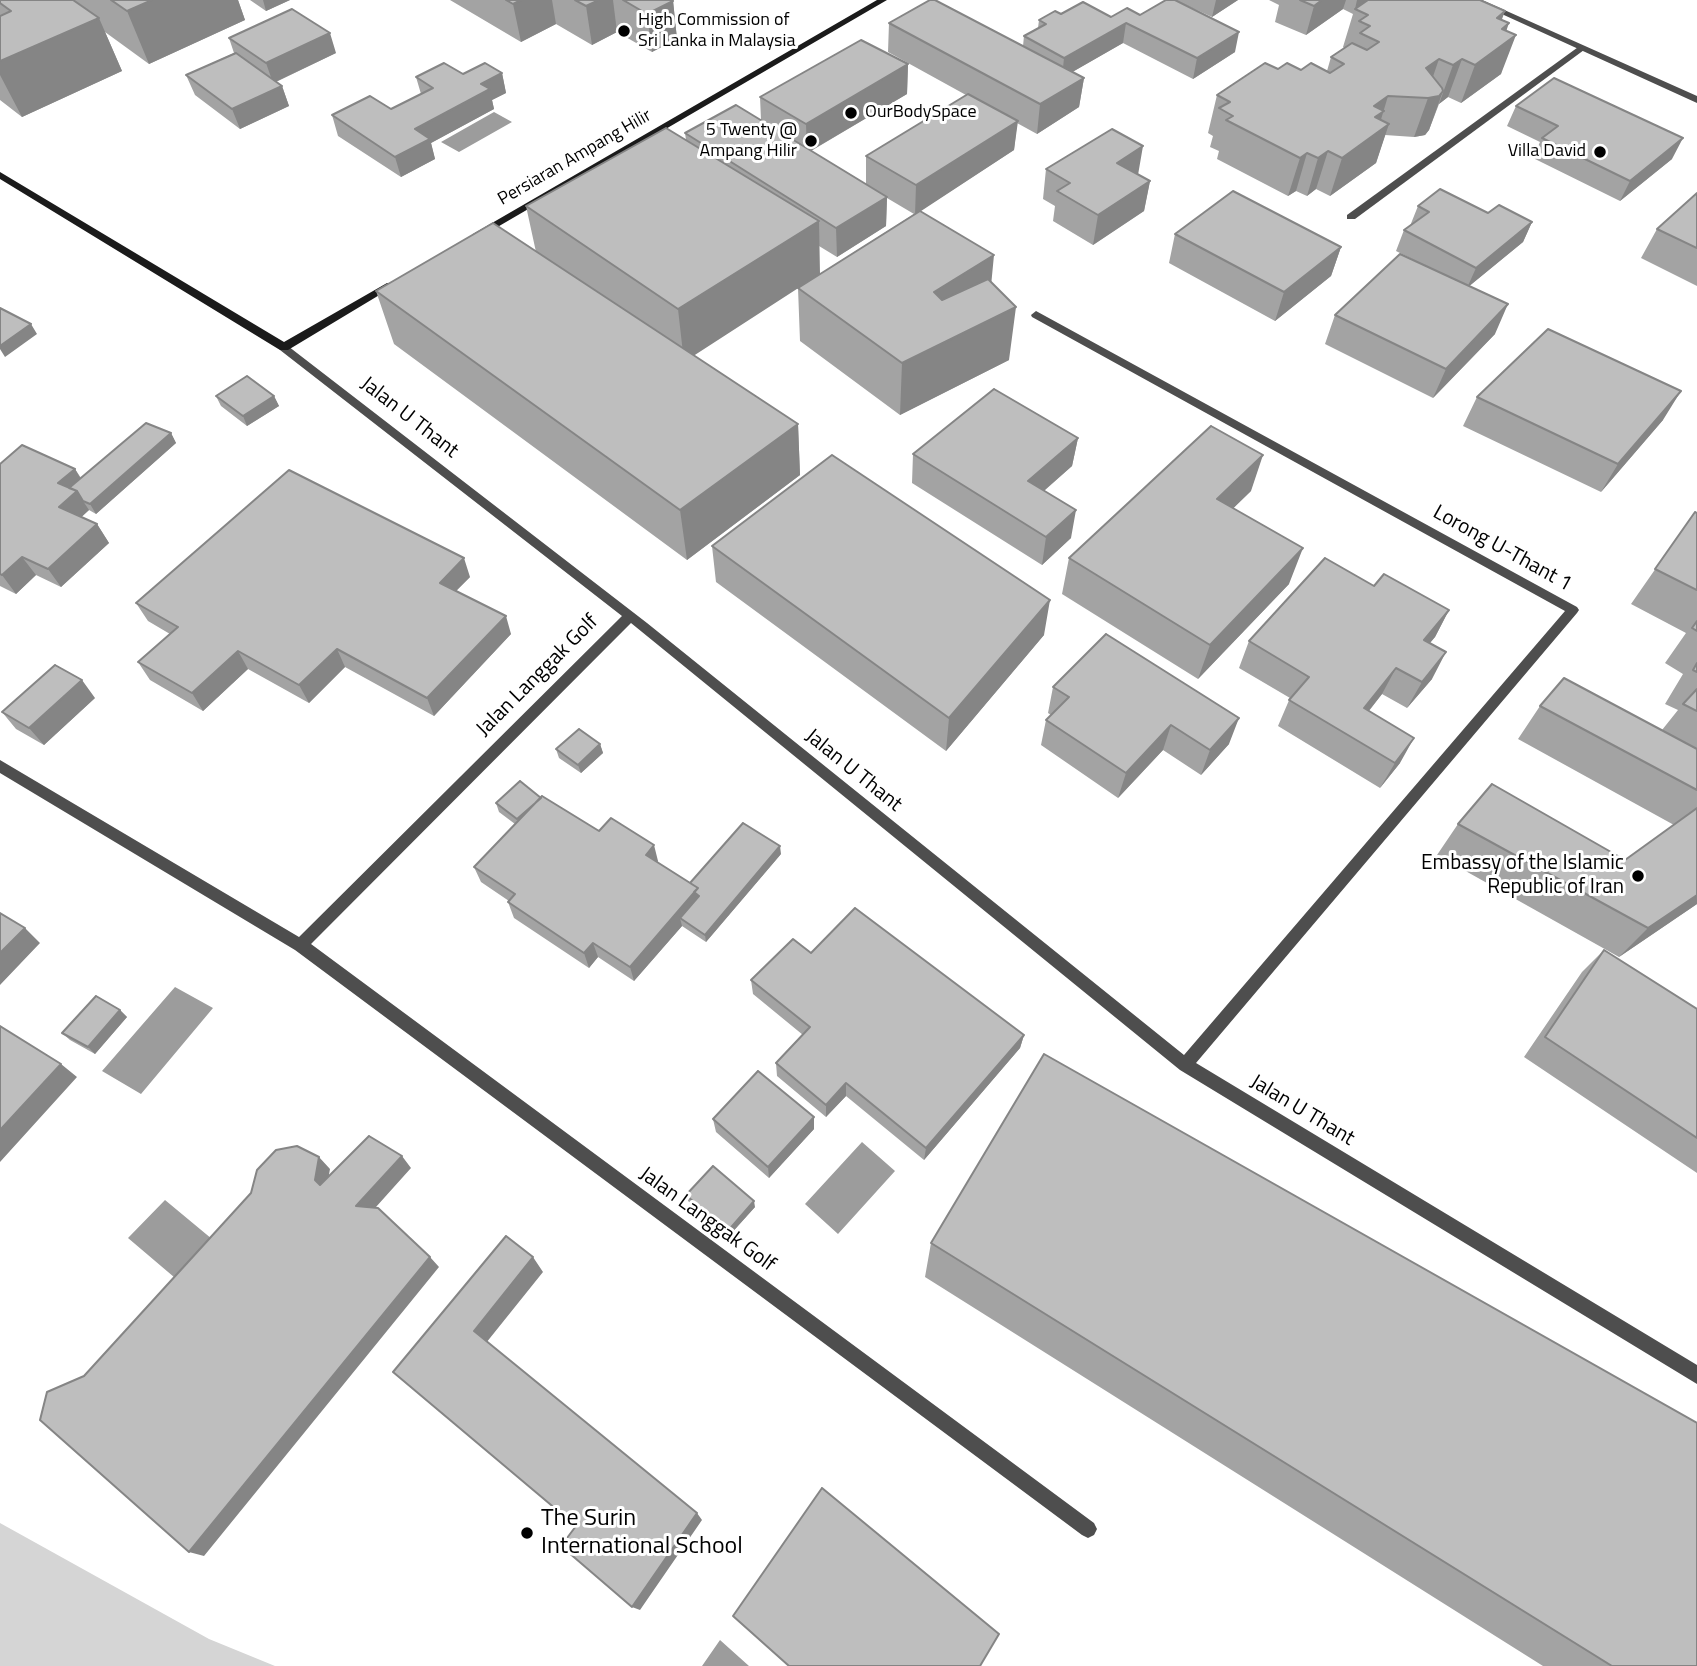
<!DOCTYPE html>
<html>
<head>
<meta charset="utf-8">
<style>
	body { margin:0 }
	canvas { display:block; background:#fff }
</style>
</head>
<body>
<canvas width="1697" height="1666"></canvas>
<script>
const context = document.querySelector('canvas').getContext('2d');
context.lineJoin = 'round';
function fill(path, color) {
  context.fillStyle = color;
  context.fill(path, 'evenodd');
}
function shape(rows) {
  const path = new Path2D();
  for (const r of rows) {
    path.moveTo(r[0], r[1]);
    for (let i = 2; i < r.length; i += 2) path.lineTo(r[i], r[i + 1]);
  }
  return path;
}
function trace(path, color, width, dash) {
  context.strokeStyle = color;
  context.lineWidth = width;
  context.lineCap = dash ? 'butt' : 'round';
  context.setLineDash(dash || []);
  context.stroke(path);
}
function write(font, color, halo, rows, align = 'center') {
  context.font = font + ' "Titillium Web",sans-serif';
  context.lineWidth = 6;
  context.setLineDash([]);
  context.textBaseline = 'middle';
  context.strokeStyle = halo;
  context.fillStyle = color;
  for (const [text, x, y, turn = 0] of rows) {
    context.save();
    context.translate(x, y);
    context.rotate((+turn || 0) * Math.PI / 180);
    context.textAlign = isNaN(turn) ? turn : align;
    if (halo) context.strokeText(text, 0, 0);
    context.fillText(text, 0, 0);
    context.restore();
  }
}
fill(shape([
	[0,1523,209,1639,275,1666,0,1666]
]), '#d5d5d5');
fill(shape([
	[494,112,512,122,459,152,441,142],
	[175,987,213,1008,141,1094,102,1071],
	[862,1142,895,1171,838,1234,805,1204],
	[165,1200,218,1244,181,1283,128,1238],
	[720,1640,749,1666,702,1666]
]), '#9c9c9c');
fill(shape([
	[1581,45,1586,48,1584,50,1355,219,1347,219,1347,215,1581,45]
]), '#4e4e4e');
fill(shape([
	[1471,0,1482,0,1697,96,1697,103,1471,0],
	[1036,311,1577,607,1579,610,1577,613,1196,1063,1697,1365,1697,1384,1180,1070,631,623,311,944,1094,1523,1097,1529,1094,1535,1088,1538,1082,1535,295,950,0,773,0,760,299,937,622,616,280,350,279,347,284,343,647,623,1184,1055,1565,611,1032,317,1031,315,1036,311]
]), '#4e4e4e');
fill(shape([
	[877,0,887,0,482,236,474,236,473,234,877,0],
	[0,172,284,342,387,283,395,283,396,285,288,350,280,350,0,179,0,172]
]), '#1b1b1b');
fill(shape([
	[0,0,238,0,245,20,149,64,105,32,122,71,22,117,0,100],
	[250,0,290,0,266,11],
	[450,0,674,0,673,0,677,39,652,52,617,32,592,45,556,24,521,42],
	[1175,0,1238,0,1212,17],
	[1269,0,1480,0,1502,20,1507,31,1501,74,1461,103,1448,97,1439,104,1429,130,1425,135,1414,137,1385,135,1376,163,1330,196,1316,189,1307,196,1296,191,1288,196,1217,159,1219,151,1210,147,1213,136,1208,133,1217,95,1278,69,1327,71,1331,57,1344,48,1343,47,1353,14,1343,9,1306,35,1275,22,1279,5],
	[1061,14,1111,17,1140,15,1235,52,1193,79,1123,43,1072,72,1084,78,1079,107,1037,134,1017,123,1014,150,920,211,991,282,1009,360,900,415,800,341,798,288,914,214,887,198,886,226,837,257,819,246,693,355,798,424,800,475,687,560,394,344,376,291,536,252,526,206,686,140,685,133,761,120,760,97,908,64,907,94,811,151,866,184,866,156,966,95,888,52,889,23,1023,46,1024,36,1038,28,1039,20],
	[229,38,336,53,276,82,282,86,289,106,240,129,195,95,186,75,234,53],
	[502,73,506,93,492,100,494,109,431,143,435,159,401,177,338,136,332,115,391,109,421,94,416,77],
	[1516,106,1672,159,1620,201,1533,158,1540,142,1507,126],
	[1046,169,1138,175,1150,181,1144,211,1093,245,1053,221,1055,206,1043,199],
	[1697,193,1697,286,1641,258,1657,229],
	[1418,206,1488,213,1532,222,1523,242,1469,286,1495,334,1433,398,1325,344,1335,315,1418,262,1396,251,1404,230,1410,226],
	[1175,234,1341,247,1331,276,1275,321,1169,263],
	[216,396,274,396,279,406,247,426,221,406],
	[1477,397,1663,420,1601,492,1463,426],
	[171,433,176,443,96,514,89,510,81,517,97,524,109,543,61,587,36,575,16,594,0,586,0,464,75,469,81,478],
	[1078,438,1072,466,1044,491,1071,538,1042,565,912,483,913,454],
	[1251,491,1233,508,1289,584,1198,679,1062,594,1069,558],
	[1695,512,1697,513,1697,904,1619,957,1437,855,1458,824,1625,860,1674,825,1518,739,1540,706,1662,730,1678,710,1665,704,1683,674,1665,663,1686,633,1631,604],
	[712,546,1044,635,946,751,716,582],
	[470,577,456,591,511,634,434,716,345,667,309,703,248,669,203,711,150,680,138,662,170,634,148,621,136,603],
	[1374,586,1449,610,1435,637,1430,643,1432,679,1407,708,1382,694,1369,711,1400,763,1380,788,1278,726,1290,698,1239,668,1249,641],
	[1053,687,1229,744,1201,775,1163,750,1118,798,1041,745,1046,720,1051,715,1048,713],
	[95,698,44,745,16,729,2,712],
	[600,744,603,753,581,773,559,758,556,749],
	[541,797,599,831,658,861,657,862,690,883,781,854,706,942,682,926,634,981,598,957,589,968,514,918,508,902,509,901,481,882,474,867,515,824,499,812,496,803],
	[1604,950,1697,1009,1697,1173,1524,1057,1582,972],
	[811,953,1024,1035,1020,1048,924,1160,846,1096,826,1117,777,1076,776,1063,803,1035,753,994,751,980],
	[120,1010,127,1017,95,1054,70,1040,62,1033],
	[713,1119,814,1129,769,1178,716,1132],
	[686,1195,755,1207,728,1237,688,1201],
	[931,1243,1697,1666,1543,1666,925,1277]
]), '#a3a3a3');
fill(shape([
	[152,0,238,0,245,20,149,64,127,11],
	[263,0,290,0,266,11],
	[521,0,552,0,556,24,521,42,513,4],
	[599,0,613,0,617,32,592,45,586,6],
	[638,0,674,0,666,4,673,1,677,39,652,52,647,14],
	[1216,0,1238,0,1212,17],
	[1322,0,1346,0,1343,9,1306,35,1314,6],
	[1357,0,1369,0,1355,9],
	[1505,11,1491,49,1497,18],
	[99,18,122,71,22,117,0,75,0,61],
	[1126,23,1123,43,1062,78,1064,58],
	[1509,23,1501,46,1516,35,1501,74,1461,103,1475,65,1502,29],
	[1239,32,1235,52,1193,79,1197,58],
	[330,33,336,53,273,83,266,63],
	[1439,59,1426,97,1426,68],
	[1462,59,1448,97,1439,104,1453,65],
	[908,64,907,94,807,153,806,124],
	[502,73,506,93,492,100,494,109,431,143,435,159,401,177,395,157,415,129,481,84],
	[1084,78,1079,107,1037,134,1040,104],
	[282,86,289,106,240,129,232,109],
	[1443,91,1429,130,1425,135,1414,137,1428,98],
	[1388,96,1377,133,1389,124,1376,163,1330,196,1342,158,1374,106],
	[1018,121,1014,150,915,215,916,185],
	[1683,138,1672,159,1620,201,1630,181],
	[1143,146,1138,175,1117,163],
	[1328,151,1316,189,1307,196,1318,158],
	[1307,153,1296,191,1288,196,1300,158],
	[1150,181,1144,211,1093,245,1098,215],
	[887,197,886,226,837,257,836,228],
	[819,221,820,274,684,362,678,309],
	[1532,222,1523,242,1467,288,1476,268],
	[1341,247,1331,276,1275,321,1284,292],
	[994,255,989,307,931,345,934,292],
	[1508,304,1495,334,1433,398,1446,369],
	[1016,307,1009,360,900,415,902,363],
	[31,324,37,334,5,357,0,349,0,346],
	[1681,391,1663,420,1601,492,1618,464],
	[274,396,279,406,247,426,243,416],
	[798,424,800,475,687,560,680,510],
	[171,433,176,443,96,514,90,504],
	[1078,438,1072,466,1023,509,1028,481],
	[1263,455,1251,491,1206,535,1217,499],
	[75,469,86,488,79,495,89,510,72,526,59,507,58,483],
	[1076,510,1071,538,1042,565,1046,537],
	[97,524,109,543,61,587,48,569],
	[1303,548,1289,584,1198,679,1210,645],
	[22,557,36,575,16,594,2,575],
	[464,558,470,577,446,601,440,583],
	[1050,600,1044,635,946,751,949,718],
	[1449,610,1435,637,1410,666,1424,640],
	[506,616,511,634,434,716,427,698],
	[337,649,345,667,309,703,299,685],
	[238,651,248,669,203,711,192,693],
	[1446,652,1432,679,1407,708,1422,682],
	[1396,668,1382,694,1351,733,1364,708],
	[82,680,95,698,44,745,29,728],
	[1239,718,1229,744,1201,775,1210,750],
	[1171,725,1163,750,1118,798,1126,773],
	[1414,738,1400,763,1380,788,1395,763],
	[600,744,603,753,581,773,578,765],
	[654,845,658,861,650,871,646,855],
	[780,846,781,854,706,942,705,935],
	[698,888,701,903,680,918,682,926,634,981,630,967],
	[1697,895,1697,904,1619,957,1648,928],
	[25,928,40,943,0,985,0,953],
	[593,943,598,957,589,968,584,953],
	[120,1010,127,1017,95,1054,88,1047],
	[1024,1035,1020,1048,924,1160,926,1148],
	[61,1064,77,1077,0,1162,0,1130],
	[846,1083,846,1096,826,1117,826,1105],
	[814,1117,814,1129,769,1178,768,1167],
	[402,1156,411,1168,367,1217,356,1206],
	[319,1157,330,1169,326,1191,315,1180],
	[754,1201,755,1207,728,1237,727,1232],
	[430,1257,439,1267,204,1556,189,1552],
	[533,1257,543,1272,486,1343,474,1331],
	[697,1513,702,1520,640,1610,632,1607]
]), '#858585');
const building = shape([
	[0,0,73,0,99,18,0,61,0,16,11,11,0,3,0,0],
	[111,0,152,0,127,11,111,0],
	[506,0,521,0,513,4,506,0],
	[575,0,599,0,586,6,575,0],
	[623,0,672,0,673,1,647,14,623,0],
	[930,0,935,0,1084,78,1040,104,889,23,930,0],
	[1166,0,1175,0,1239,32,1197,58,1126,23,1064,58,1024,36,1046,24,1039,20,1055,11,1061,14,1083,2,1111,17,1127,8,1140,15,1166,0],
	[1300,0,1322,0,1314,6,1300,0],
	[1368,0,1480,0,1505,11,1497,18,1509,23,1502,29,1516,35,1475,65,1462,59,1453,65,1439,59,1426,68,1442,88,1443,91,1439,96,1428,98,1388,96,1374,106,1384,111,1375,117,1389,124,1342,158,1328,151,1318,158,1307,153,1300,158,1226,120,1233,116,1219,108,1230,102,1217,95,1265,63,1278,69,1287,63,1301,70,1311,63,1330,73,1344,64,1331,57,1352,43,1367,50,1379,42,1360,33,1370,26,1359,21,1368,15,1355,9,1368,0],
	[292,9,330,33,266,63,229,38,292,9],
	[861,40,908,64,806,124,760,97,861,40],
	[236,53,282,86,232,109,186,75,236,53],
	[444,63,463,74,485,63,502,73,481,84,490,89,415,129,430,139,395,157,332,115,370,96,391,109,433,88,416,77,444,63],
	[1554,78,1683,138,1630,181,1542,138,1558,126,1516,106,1554,78],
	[968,94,1018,121,916,185,866,156,968,94],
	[736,105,887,197,836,228,685,133,736,105],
	[666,128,819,221,678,309,526,206,666,128],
	[1112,129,1143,146,1117,163,1150,181,1098,215,1057,191,1070,183,1046,169,1112,129],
	[1440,189,1488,213,1499,205,1532,222,1476,268,1404,230,1429,212,1418,206,1440,189],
	[1233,191,1341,247,1284,292,1175,234,1233,191],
	[1697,193,1697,248,1657,229,1697,193],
	[920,211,994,255,934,292,942,300,988,279,1016,307,902,363,798,288,920,211],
	[493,223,798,424,680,510,376,291,493,223],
	[1400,254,1508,304,1446,369,1335,315,1400,254],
	[0,308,31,324,0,346,0,308],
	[1548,329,1681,391,1618,464,1477,397,1548,329],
	[247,376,274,396,243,416,216,396,247,376],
	[994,389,1078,438,1028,481,1076,510,1046,537,913,454,994,389],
	[146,423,171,433,90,504,83,501,77,491,69,488,146,423],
	[1211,426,1263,455,1217,499,1303,548,1210,645,1069,558,1211,426],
	[22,445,75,469,58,483,77,491,59,507,97,524,48,569,22,557,2,575,0,574,0,464,22,445],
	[832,455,1050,600,949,718,712,546,832,455],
	[289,470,464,558,440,583,506,616,427,698,337,649,299,685,238,651,192,693,138,662,178,627,136,603,289,470],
	[1695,512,1697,513,1697,590,1655,569,1695,512],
	[1325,558,1374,586,1384,574,1449,610,1424,640,1446,652,1422,682,1396,668,1364,708,1414,738,1395,763,1289,700,1309,677,1249,641,1325,558],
	[1697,621,1697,631,1692,628,1697,621],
	[1106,634,1239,718,1210,750,1171,725,1126,773,1046,720,1069,697,1053,687,1106,634],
	[1697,663,1697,672,1693,670,1697,663],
	[55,665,82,680,29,728,2,712,55,665],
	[1564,678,1697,749,1697,790,1540,706,1564,678],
	[1697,689,1697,711,1683,704,1697,689],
	[579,729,600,744,578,765,556,749,579,729],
	[520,781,541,798,517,819,496,803,520,781],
	[1492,784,1625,860,1697,808,1697,895,1648,928,1458,824,1492,784],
	[542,796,599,831,611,818,654,845,646,855,698,888,630,967,593,943,584,953,508,902,515,894,474,867,542,796],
	[743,823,780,846,705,935,680,918,699,896,694,892,698,888,690,883,743,823],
	[855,908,1024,1035,926,1148,846,1083,826,1105,776,1063,810,1027,751,980,793,939,811,953,855,908],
	[0,913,25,928,0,953,0,913],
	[1604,950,1697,1009,1697,1138,1545,1037,1604,950],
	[96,996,120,1010,88,1047,62,1033,96,996],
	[0,1026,61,1064,0,1130,0,1026],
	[1044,1054,1697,1423,1697,1666,1612,1666,931,1243,1044,1054],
	[758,1071,814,1117,768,1167,713,1119,758,1071],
	[369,1136,402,1156,356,1206,378,1208,430,1257,189,1552,40,1420,47,1392,84,1376,251,1193,257,1170,276,1150,297,1146,319,1157,315,1180,320,1185,369,1136],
	[713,1166,754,1201,727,1232,686,1195,713,1166],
	[506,1236,533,1257,474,1331,697,1513,632,1607,561,1546,576,1526,393,1372,506,1236],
	[822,1488,999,1634,980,1666,789,1666,733,1616,822,1488]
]);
fill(building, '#bebebe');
trace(building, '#858585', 2);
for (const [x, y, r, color] of [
	[624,31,7,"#000"],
	[851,113,7,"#000"],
	[811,141,7,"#000"],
	[1600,152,7,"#000"],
	[1638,876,7,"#000"],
	[527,1533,7,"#000"]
]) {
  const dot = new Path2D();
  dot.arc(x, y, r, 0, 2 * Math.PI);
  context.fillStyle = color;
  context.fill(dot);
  trace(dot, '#fff', 2.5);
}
write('18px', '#000', '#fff', [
	["High Commission of",638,21],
	["Sri Lanka in Malaysia",638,42],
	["OurBodySpace",865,113],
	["5 Twenty @",797,131,"right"],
	["Ampang Hilir",797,152,"right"],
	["Villa David",1586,152,"right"]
], 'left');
write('18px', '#000', '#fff', [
	["Persiaran Ampang Hilir",575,158,-30]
]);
write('21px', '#000', '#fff', [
	["Jalan U Thant",409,418,38],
	["Lorong U-Thant 1",1502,549,29],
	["Jalan Langgak Golf",538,676,-45],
	["Jalan U Thant",853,771,39],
	["Jalan U Thant",1302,1111,31],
	["Jalan Langgak Golf",707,1220,36]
]);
write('21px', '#000', '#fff', [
	["Embassy of the Islamic",1624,864],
	["Republic of Iran",1624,888]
], 'right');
write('24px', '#000', '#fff', [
	["The Surin",541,1519],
	["International School",541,1547]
], 'left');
</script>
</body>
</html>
